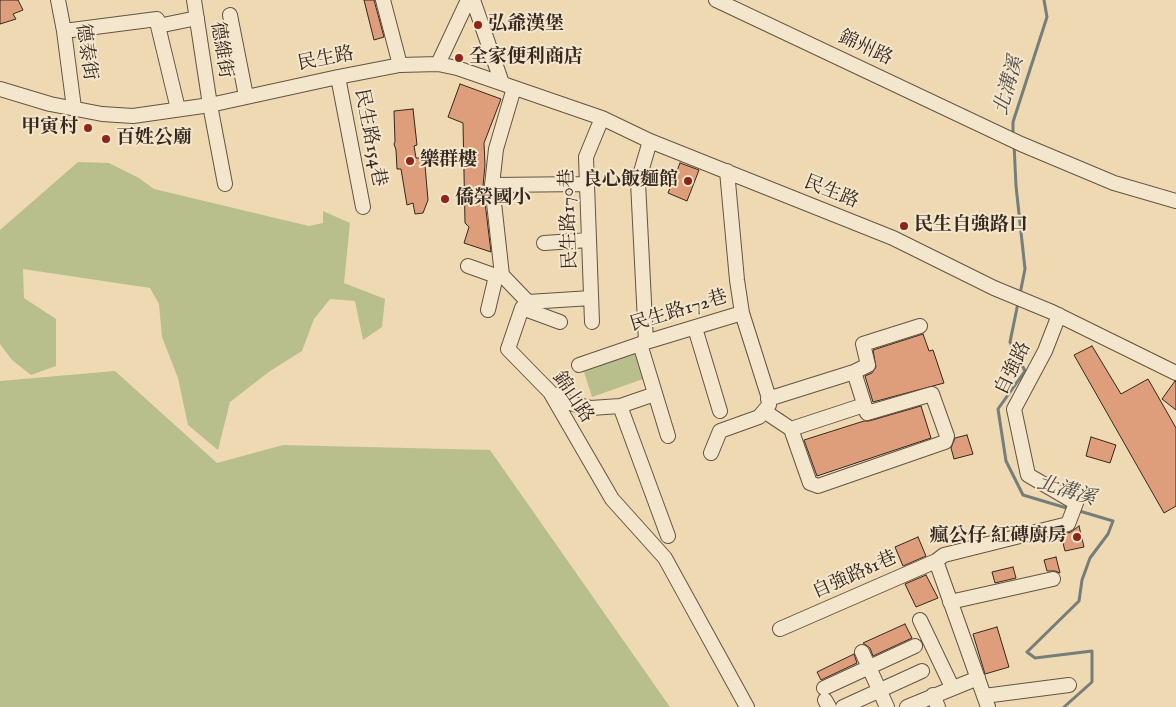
<!DOCTYPE html>
<html>
<head>
<meta charset="utf-8">
<style>
	body { margin:0 }
	canvas { display:block; background:#eed9b2 }
</style>
</head>
<body>
<canvas width="1176" height="707"></canvas>
<script>
const context = document.querySelector('canvas').getContext('2d');
context.lineJoin = 'round';
function fill(path, color) {
  context.fillStyle = color;
  context.fill(path, 'evenodd');
}
function shape(rows) {
  const path = new Path2D();
  for (const r of rows) {
    path.moveTo(r[0], r[1]);
    for (let i = 2; i < r.length; i += 2) path.lineTo(r[i], r[i + 1]);
  }
  return path;
}
function trace(path, color, width, dash) {
  context.strokeStyle = color;
  context.lineWidth = width;
  context.lineCap = dash ? 'butt' : 'round';
  context.setLineDash(dash || []);
  context.stroke(path);
}
function write(font, color, halo, rows, align = 'center') {
  context.font = font + ' "IM FELL English","Noto Serif TC",serif';
  context.lineWidth = 4;
  context.setLineDash([]);
  context.textBaseline = 'middle';
  context.strokeStyle = halo;
  context.fillStyle = color;
  for (const [text, x, y, turn = 0] of rows) {
    context.save();
    context.translate(x, y);
    context.rotate((+turn || 0) * Math.PI / 180);
    context.textAlign = isNaN(turn) ? turn : align;
    if (halo) context.strokeText(text, 0, 0);
    context.fillText(text, 0, 0);
    context.restore();
  }
}
fill(shape([
	[78,162,109,163,139,178,154,189,309,226,323,223,323,211,350,223,344,283,385,299,382,327,363,340,355,301,330,299,314,319,302,351,270,371,230,402,218,450,188,425,178,378,162,337,159,304,150,288,23,269,24,298,56,319,56,366,31,375,12,360,0,344,0,230],
	[637,351,646,378,592,397,583,369],
	[115,371,217,463,283,445,490,450,670,707,0,707,0,381]
]), '#b8bf8c');
trace(shape([
	[1013,135,1013,122,1047,17,1044,0],
	[1014,144,1016,186,1025,269,1020,294],
	[1018,303,1010,342,1025,371,998,409,1006,461,1023,495,1070,509],
	[1064,707,1092,682,1092,651,1035,658,1027,652,1079,601,1082,580,1090,558,1108,534,1113,521,1076,510]
]), '#757e7b', 3);
const building = shape([
	[0,0,18,0,23,10,13,14,16,19,0,24,0,0],
	[364,0,374,0,384,37,374,40,364,0],
	[460,84,501,99,484,143,485,165,483,186,491,252,464,243,469,227,465,223,463,123,448,117,460,84],
	[413,109,417,145,414,146,416,158,423,158,423,164,425,165,428,200,423,213,415,214,413,203,407,205,401,169,397,169,396,150,394,144,395,142,394,111,413,109],
	[680,163,699,170,687,201,668,193,680,163],
	[923,334,929,351,933,350,944,383,873,402,865,376,872,373,876,367,873,350,923,334],
	[1092,346,1121,394,1148,379,1176,428,1176,506,1164,513,1074,355,1092,346],
	[1175,381,1176,382,1176,410,1162,399,1175,381],
	[921,406,931,438,817,476,804,440,864,421,869,421,921,406],
	[967,435,973,454,954,459,951,448,955,438,967,435],
	[1091,437,1116,445,1110,463,1086,456,1091,437],
	[1079,526,1084,547,1065,551,1061,535,1071,532,1079,526],
	[918,537,926,556,903,566,895,547,918,537],
	[1056,557,1060,573,1055,571,1047,571,1044,560,1056,557],
	[1013,567,1016,578,995,583,992,572,1013,567],
	[926,575,938,598,916,607,905,584,926,575],
	[905,624,912,638,873,656,870,648,863,643,905,624],
	[997,627,1009,667,985,674,973,634,997,627],
	[854,654,857,663,821,680,817,672,854,654]
]);
fill(building, '#df9e7b');
trace(building, '#36281e', 1);
const minor = shape([
	[58,0,64,31,74,108],
	[194,0,210,105,225,184],
	[383,0,400,65],
	[473,0,502,83],
	[716,0,1021,144,1114,183,1176,201],
	[230,15,246,96],
	[158,26,178,109],
	[64,31,157,19,158,26,197,18],
	[438,64,468,0],
	[338,77,363,207],
	[514,88,496,149,492,185,502,275,528,302,522,308,508,349,550,392,612,499,665,558,747,707],
	[0,89,50,104,102,114,133,116,210,105,338,77,400,65,438,64,457,68,602,118,650,141,893,238,994,288,1052,312,1176,373],
	[492,185,587,184],
	[544,243,589,240],
	[468,266,496,276,502,275],
	[528,302,591,298],
	[522,308,560,322],
	[488,310,496,276],
	[592,322,586,157,602,118],
	[695,328,720,411],
	[646,342,638,182,650,141],
	[640,344,668,436],
	[579,365,646,342,742,313,737,280,727,171],
	[854,372,868,365,863,344,920,326],
	[551,393,569,403,591,408,620,406,655,394],
	[620,406,668,536],
	[764,411,791,429,810,483,818,486,945,442,947,436,932,394,867,413,854,372,768,399],
	[791,429,864,405],
	[711,453,720,431,759,417,769,405,768,395,742,313],
	[936,561,988,707],
	[950,602,1053,579],
	[920,620,952,687],
	[780,629,936,561,944,555,1068,524,1076,503,1028,475,1014,409,1045,351,1059,315],
	[862,652,887,707],
	[824,688,915,646],
	[933,695,938,707],
	[984,696,1069,685],
	[825,700,829,707],
	[843,707,922,671],
	[907,707,978,678]
]);
trace(minor, '#645443', 16);
trace(minor, '#f4e6cd', 14);
for (const [x, y, r, color] of [
	[478,25,5,"#8f2418"],
	[459,58,5,"#8f2418"],
	[88,128,5,"#8f2418"],
	[106,139,5,"#8f2418"],
	[410,161,5,"#8f2418"],
	[688,181,5,"#8f2418"],
	[445,199,5,"#8f2418"],
	[904,226,5,"#8f2418"],
	[1077,537,5,"#8f2418"]
]) {
  const dot = new Path2D();
  dot.arc(x, y, r, 0, 2 * Math.PI);
  context.fillStyle = color;
  context.fill(dot);
  trace(dot, '#f4e6cd', 2);
}
write('bold 19px', '#36281e', '#f4e6cd', [
	["弘爺漢堡",488,25],
	["全家便利商店",469,58],
	["甲寅村",78,128,"right"],
	["百姓公廟",116,139],
	["樂群樓",420,161],
	["良心飯麵館",678,181,"right"],
	["僑榮國小",455,199],
	["民生自強路口",914,226],
	["瘋公仔 紅磚廚房",1067,537,"right"]
], 'left');
write('19px', '#36281e', '#f4e6cd', [
	["錦州路",865,49,25],
	["德維街",220,50,81],
	["德泰街",85,52,82],
	["民生路",326,60,-11],
	["民生路154巷",369,138,79],
	["民生路",831,193,22],
	["民生路170巷",570,219,-92],
	["民生路172巷",679,312,-17],
	["自強路",1014,369,-64],
	["錦山路",572,398,56],
	["自強路81巷",855,576,-24]
]);
write('italic 20px', '#504c45', '#f4e6cd', [
	["北溝溪",1010,86,-74],
	["北溝溪",1066,492,17]
]);
</script>
</body>
</html>
